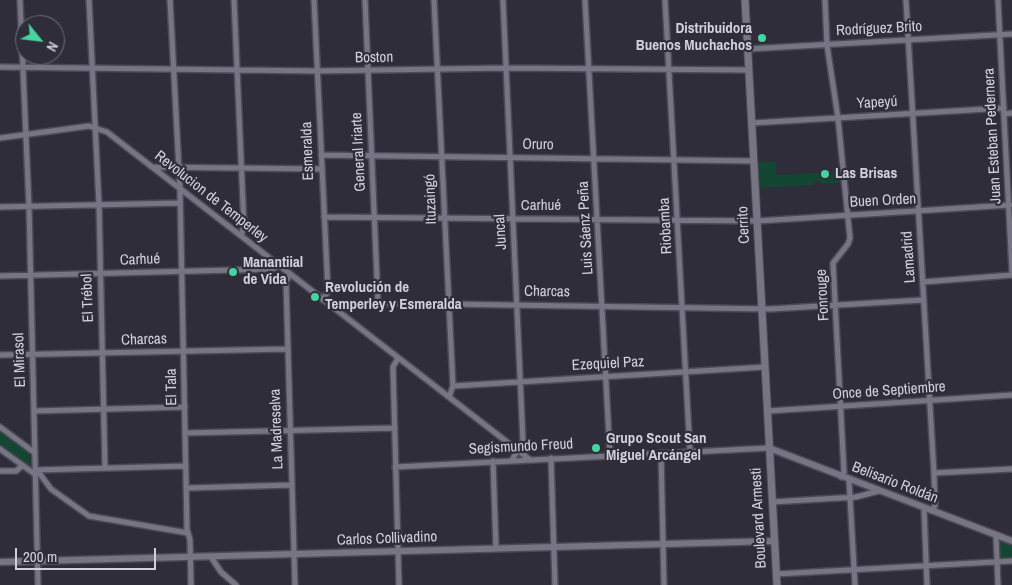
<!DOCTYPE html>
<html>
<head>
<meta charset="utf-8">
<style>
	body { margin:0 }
	#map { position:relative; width:1012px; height:585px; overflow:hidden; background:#302d3b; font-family:"Archivo Narrow",sans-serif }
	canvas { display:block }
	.north { position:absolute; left:15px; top:15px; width:50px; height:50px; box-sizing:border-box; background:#302d3b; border:1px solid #716f7b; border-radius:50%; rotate:119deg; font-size:14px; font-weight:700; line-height:20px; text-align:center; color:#d2d1da }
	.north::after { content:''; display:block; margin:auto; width:18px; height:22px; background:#44d49f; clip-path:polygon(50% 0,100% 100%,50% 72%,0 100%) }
	.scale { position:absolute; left:15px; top:548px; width:141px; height:22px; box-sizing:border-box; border:2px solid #d2d1da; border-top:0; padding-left:6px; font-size:15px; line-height:18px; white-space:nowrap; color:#d2d1da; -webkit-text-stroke:4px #302d3b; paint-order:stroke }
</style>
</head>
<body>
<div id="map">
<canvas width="1012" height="585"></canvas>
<div class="north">N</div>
<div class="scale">200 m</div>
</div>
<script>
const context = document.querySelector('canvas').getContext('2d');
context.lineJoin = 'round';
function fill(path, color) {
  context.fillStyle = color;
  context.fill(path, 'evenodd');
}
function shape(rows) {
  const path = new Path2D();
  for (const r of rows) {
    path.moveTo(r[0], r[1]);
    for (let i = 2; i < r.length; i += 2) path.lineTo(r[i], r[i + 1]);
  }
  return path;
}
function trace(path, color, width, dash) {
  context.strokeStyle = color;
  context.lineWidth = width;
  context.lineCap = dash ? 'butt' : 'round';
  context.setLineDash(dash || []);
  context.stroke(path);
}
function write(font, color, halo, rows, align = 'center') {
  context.font = font + ' "Archivo Narrow",sans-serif';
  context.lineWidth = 4.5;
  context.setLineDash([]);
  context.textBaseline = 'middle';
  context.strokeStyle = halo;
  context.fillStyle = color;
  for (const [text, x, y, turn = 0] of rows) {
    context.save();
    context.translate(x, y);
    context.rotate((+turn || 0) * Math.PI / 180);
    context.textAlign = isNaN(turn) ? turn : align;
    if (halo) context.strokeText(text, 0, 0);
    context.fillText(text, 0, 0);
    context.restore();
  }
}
fill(shape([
	[776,161,776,175,841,172,841,183,820,184,820,181,814,181,814,185,759,188,757,162],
	[0,430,29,452,30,466,0,448],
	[996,535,1012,541,1012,561,996,562]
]), '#134633');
const minor = shape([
	[20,0,29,206,38,585],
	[89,0,99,205,105,468],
	[170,0,180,189,187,529,190,540,191,585],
	[234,0,244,226,241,236],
	[314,0,328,291,323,300],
	[365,0,378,303],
	[434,0,453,386,449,397],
	[503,0,523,442,512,460],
	[585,0,610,455],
	[665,0,690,452],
	[825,0,827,45,838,118,850,238,848,244,833,263,844,472,841,477],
	[998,0,1012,271],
	[906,1,934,473,935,505,933,511],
	[748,49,1012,34],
	[0,67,318,71,506,68,749,70],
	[1004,114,1012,113],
	[752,123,1004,108],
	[0,138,89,126,107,132,529,459],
	[321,155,754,161],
	[152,167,321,169],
	[0,207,180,203],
	[324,217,757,221,1010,205],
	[290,274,286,282,295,585],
	[0,276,272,269,279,266],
	[923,282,1012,275],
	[333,307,339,304,378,303,770,309,923,300],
	[0,355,288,349],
	[398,358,393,367,399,585],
	[453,386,765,367],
	[34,411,185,407],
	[768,411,1012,395],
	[0,427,35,453],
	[186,433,395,428],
	[0,449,36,475],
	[661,453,664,585],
	[551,458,555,585],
	[493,461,496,548],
	[395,467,769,448],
	[36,470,186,466],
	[37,470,51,489,89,516,188,533],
	[0,471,16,471,22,466],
	[934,473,1012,469],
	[849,480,855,585],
	[188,488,292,485],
	[772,502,856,497,879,491],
	[924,508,927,585],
	[996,535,998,585],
	[211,557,221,572,236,585],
	[776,574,1012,561]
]);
const tertiary = shape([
	[769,448,1012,541],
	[0,562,775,541]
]);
const secondary = shape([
	[745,0,777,585]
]);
trace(minor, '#4c4a56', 8);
trace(tertiary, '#4c4a56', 9);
trace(secondary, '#4c4a56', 9);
trace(minor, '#777484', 5);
trace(tertiary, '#777484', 6);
trace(secondary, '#777484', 7);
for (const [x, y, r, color] of [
	[762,38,5,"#44d49f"],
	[825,174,5,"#44d49f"],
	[233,272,5,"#44d49f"],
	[315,297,5,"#44d49f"],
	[596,448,5,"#44d49f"]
]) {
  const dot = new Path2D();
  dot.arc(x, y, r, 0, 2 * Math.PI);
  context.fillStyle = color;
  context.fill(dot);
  trace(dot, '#302d3b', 2);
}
write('bold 15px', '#d2d1da', '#302d3b', [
	["Distribuidora",752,29,"right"],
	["Buenos Muchachos",752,46,"right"],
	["Las Brisas",835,174],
	["Manantiial",243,263],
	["de Vida",243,280],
	["Revolución de",325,288],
	["Temperley y Esmeralda",325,305],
	["Grupo Scout San",606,439],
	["Miguel Arcángel",606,456]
], 'left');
write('15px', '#d2d1da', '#302d3b', [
	["Rodríguez Brito",879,29,-3],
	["Boston",374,58,-1],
	["Yapeyú",877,103,-3],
	["Juan Esteban Pedernera",993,136,-93],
	["Oruro",538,145,1],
	["Esmeralda",308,151,-92],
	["General Iriarte",359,152,-93],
	["Revolucion de Temperley",211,197,38],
	["Ituzaingó",431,199,-92],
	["Buen Orden",883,201,-3],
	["Carhué",541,206],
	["Cerrito",744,225,-93],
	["Riobamba",666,226,-93],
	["Luis Sáenz Peña",586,228,-93],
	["Juncal",501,232,-93],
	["Lamadrid",909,257,-94],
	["Carhué",140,260,-2],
	["Charcas",547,292,1],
	["Fonrouge",823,295,-93],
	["El Trébol",88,298,-92],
	["Charcas",144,340,-2],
	["El Mirasol",20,360,-92],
	["Ezequiel Paz",608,364,-3],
	["El Tala",172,387,-91],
	["Once de Septiembre",889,391,-4],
	["La Madreselva",277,429,-92],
	["Segismundo Freud",521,447,-3],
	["Belisario Roldán",895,483,21],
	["Boulevard Armesti",759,518,-93],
	["Carlos Collivadino",387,539,-2]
]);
</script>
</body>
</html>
